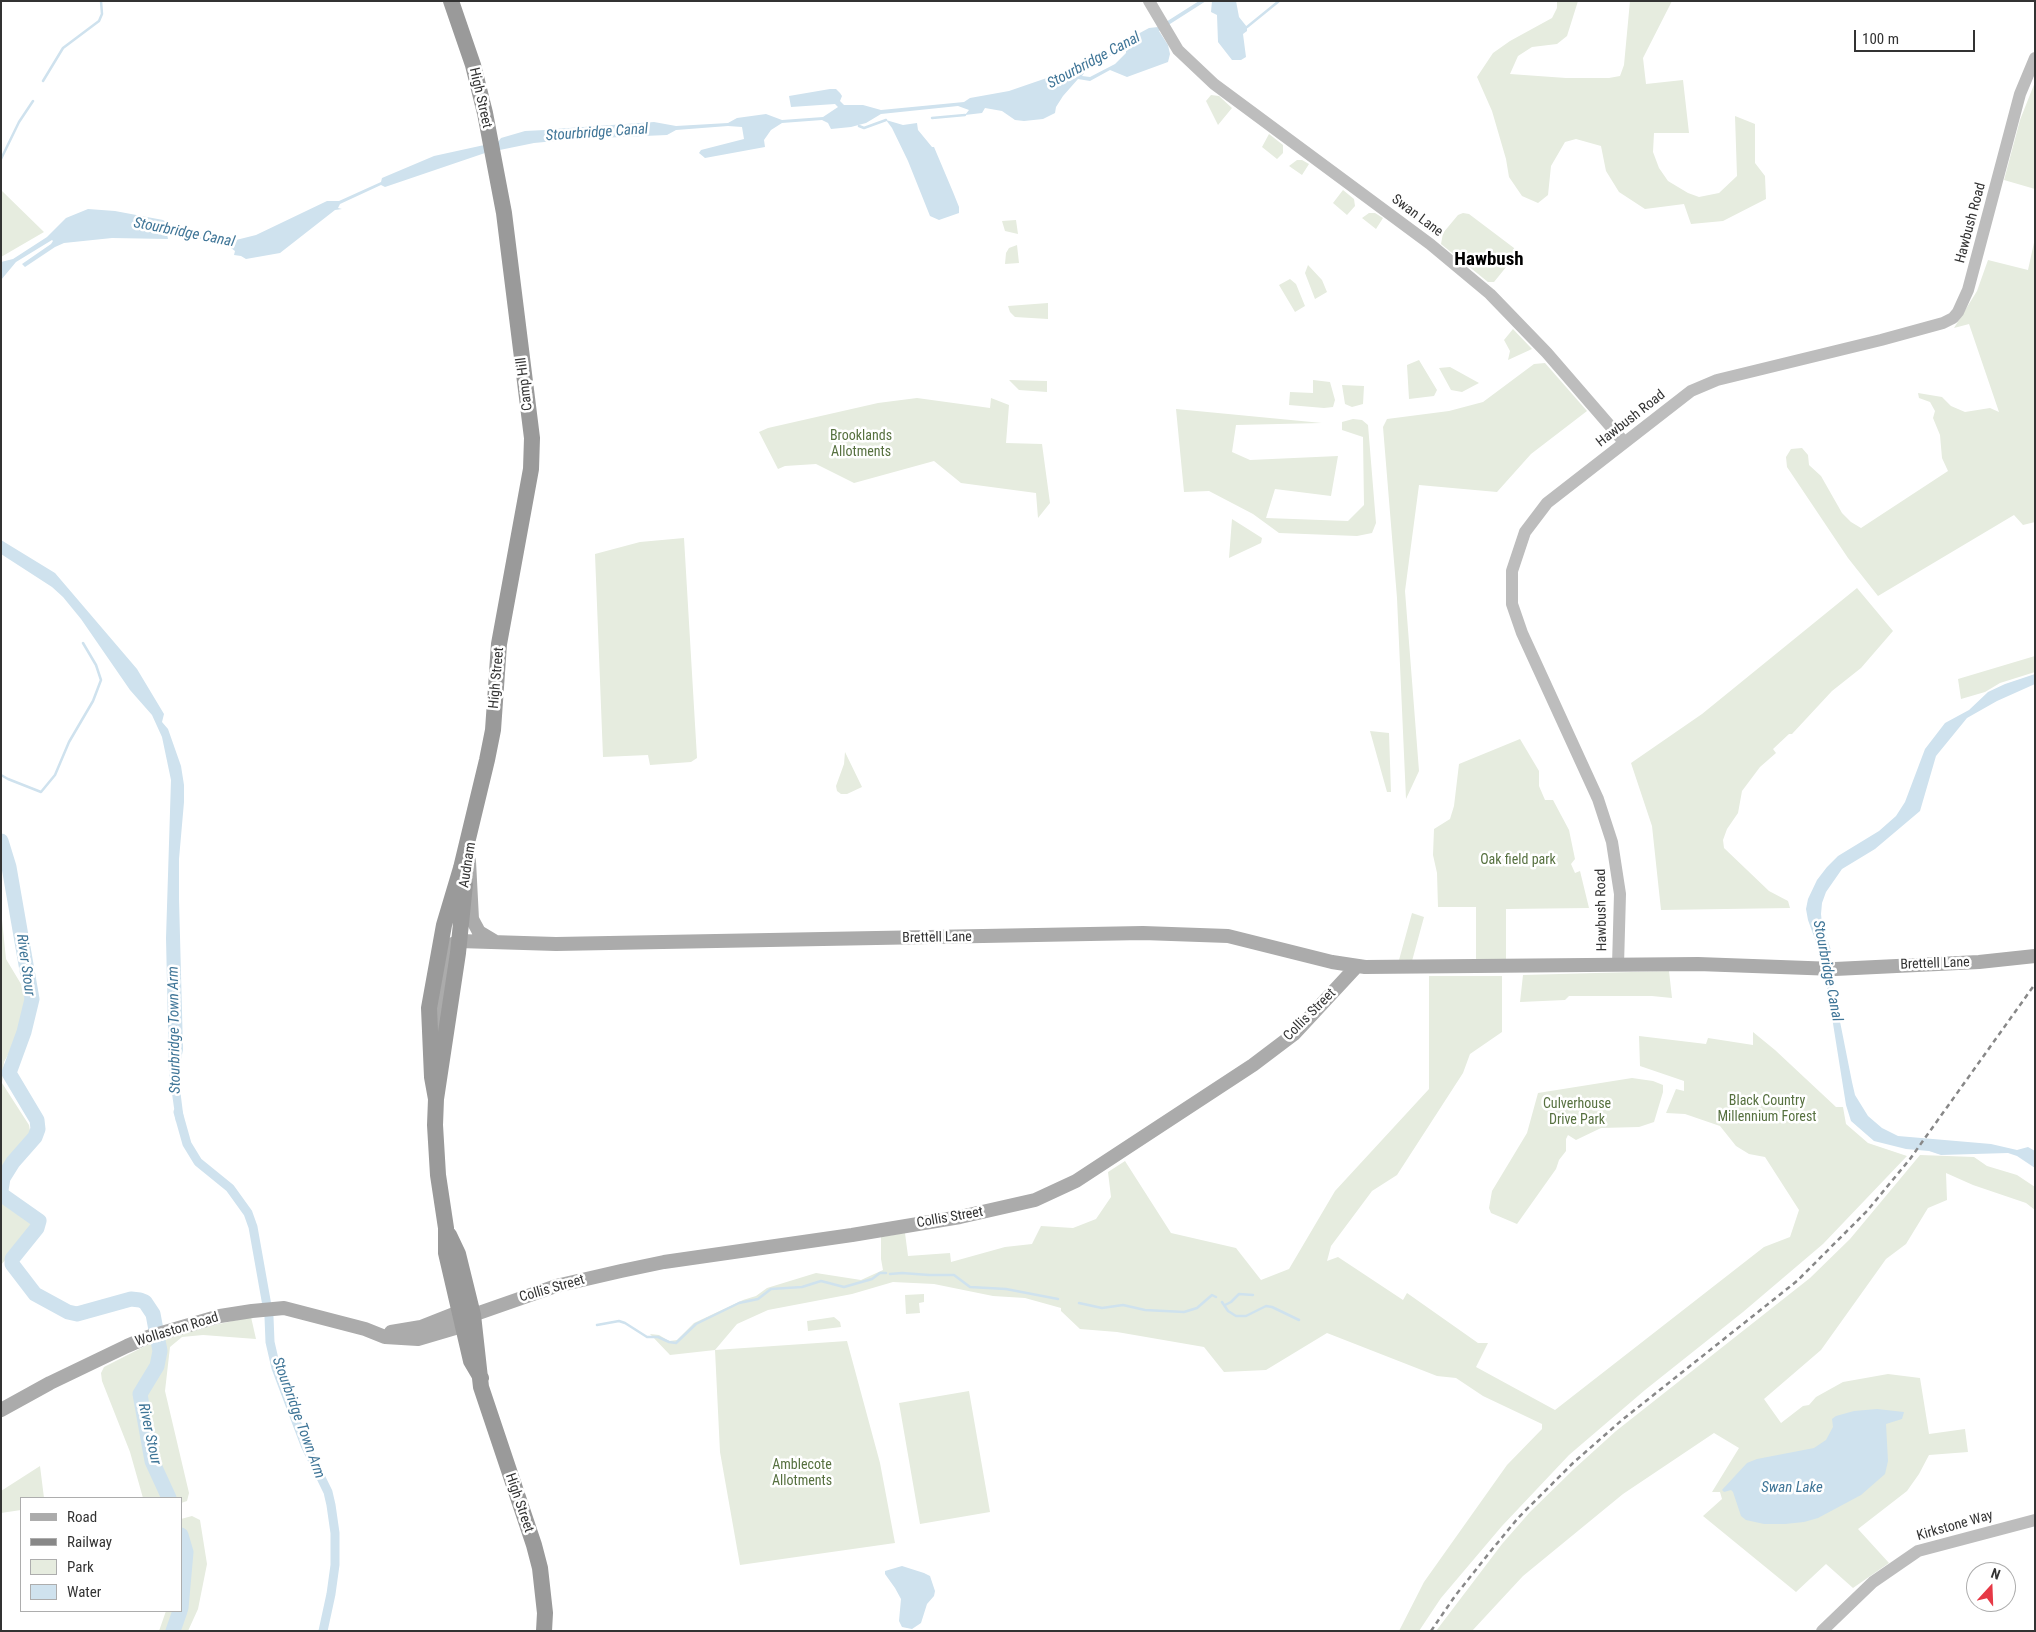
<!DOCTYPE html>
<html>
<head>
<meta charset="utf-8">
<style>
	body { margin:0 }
	#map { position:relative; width:2036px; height:1632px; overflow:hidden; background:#fff; font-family:"Roboto Condensed",sans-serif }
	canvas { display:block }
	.frame { position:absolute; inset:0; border:2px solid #333; pointer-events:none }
	.legend { position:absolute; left:20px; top:1497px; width:162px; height:115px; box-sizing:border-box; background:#fff; border:1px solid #adadad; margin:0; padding:6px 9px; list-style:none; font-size:15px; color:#333 }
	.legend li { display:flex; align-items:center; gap:10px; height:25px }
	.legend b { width:25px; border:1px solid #adadad }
	.north { position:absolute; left:1966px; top:1562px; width:50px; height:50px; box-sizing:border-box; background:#fff; border:1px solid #adadad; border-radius:50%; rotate:20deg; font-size:14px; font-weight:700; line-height:20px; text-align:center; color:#333 }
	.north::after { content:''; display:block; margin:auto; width:18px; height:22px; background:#e63946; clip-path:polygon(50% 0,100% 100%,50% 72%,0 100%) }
	.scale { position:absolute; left:1854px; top:30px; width:121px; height:22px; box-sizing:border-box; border:2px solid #333; border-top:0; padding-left:6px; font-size:15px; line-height:18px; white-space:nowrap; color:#333; -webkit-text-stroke:4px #fff; paint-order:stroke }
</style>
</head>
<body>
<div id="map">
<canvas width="2036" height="1632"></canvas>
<div class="frame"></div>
<ul class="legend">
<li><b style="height:6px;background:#ababab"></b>Road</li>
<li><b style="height:6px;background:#888"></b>Railway</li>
<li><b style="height:14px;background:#e6ecdf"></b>Park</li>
<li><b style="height:14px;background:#cfe2ee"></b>Water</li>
</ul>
<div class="north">N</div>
<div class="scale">100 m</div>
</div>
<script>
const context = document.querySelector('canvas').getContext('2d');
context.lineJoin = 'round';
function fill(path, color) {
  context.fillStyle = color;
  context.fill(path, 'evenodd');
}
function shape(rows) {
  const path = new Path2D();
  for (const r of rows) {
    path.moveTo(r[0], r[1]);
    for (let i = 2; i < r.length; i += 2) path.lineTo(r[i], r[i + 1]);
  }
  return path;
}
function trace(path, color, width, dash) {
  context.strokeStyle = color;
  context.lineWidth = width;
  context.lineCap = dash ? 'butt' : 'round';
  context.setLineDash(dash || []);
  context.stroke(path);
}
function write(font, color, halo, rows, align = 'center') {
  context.font = font + ' "Roboto Condensed",sans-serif';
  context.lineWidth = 5;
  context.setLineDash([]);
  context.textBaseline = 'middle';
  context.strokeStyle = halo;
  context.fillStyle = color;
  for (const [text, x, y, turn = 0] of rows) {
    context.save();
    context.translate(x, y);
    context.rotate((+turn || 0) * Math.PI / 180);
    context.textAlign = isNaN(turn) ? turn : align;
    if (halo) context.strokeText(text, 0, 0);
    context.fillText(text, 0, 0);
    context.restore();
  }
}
fill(shape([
	[1557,1,1578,1,1567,36,1557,44,1532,47,1518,56,1510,74,1566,78,1609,78,1620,76,1624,65,1630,1,1672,1,1643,58,1646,84,1683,80,1689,133,1654,133,1653,152,1659,168,1668,181,1688,193,1699,197,1719,193,1737,176,1735,116,1755,124,1755,163,1765,176,1766,199,1723,221,1691,224,1684,204,1645,209,1619,192,1606,171,1601,146,1576,139,1565,142,1551,166,1548,195,1538,203,1522,196,1509,177,1506,159,1492,111,1477,77,1493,53,1510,41,1552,18,1557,8],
	[2035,82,2035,189,2004,180,2020,120],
	[1211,95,1219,96,1232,108,1218,125,1206,101],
	[1269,134,1283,145,1283,153,1277,159,1262,147],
	[1297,160,1302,160,1309,164,1302,175,1289,166],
	[1,190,44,232,1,257],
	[1343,190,1354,199,1355,206,1347,215,1333,203],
	[1369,213,1375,213,1383,218,1376,229,1362,218],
	[1463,213,1469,214,1514,248,1515,254,1511,261,1494,282,1488,282,1441,244,1443,233,1458,215],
	[1016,220,1018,234,1005,231,1002,221],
	[2035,238,2035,522,2023,525,2014,515,1878,596,1848,558,1787,467,1786,457,1791,449,1802,448,1808,455,1809,465,1821,476,1842,513,1851,522,1861,528,1948,471,1942,458,1940,435,1933,418,1935,411,1930,402,1919,398,1918,393,1942,397,1951,406,1965,412,1990,408,1999,412,1969,324,1954,328,1977,291,1988,260,2028,270],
	[1017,245,1019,263,1005,264,1006,253,1009,248],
	[1308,265,1322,280,1327,292,1315,299,1305,273],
	[1290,279,1296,284,1305,306,1295,312,1279,285],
	[1048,303,1048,319,1015,317,1010,312,1008,306],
	[1513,329,1532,349,1508,360,1510,351,1504,340],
	[1419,360,1437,390,1434,396,1409,399,1407,365],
	[1545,363,1587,411,1531,454,1497,492,1419,485,1405,591,1419,771,1406,799,1397,598,1383,427,1387,419,1449,411,1483,402,1534,364],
	[1450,367,1479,383,1462,392,1451,390,1439,368],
	[1009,380,1047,381,1047,392,1019,390],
	[1313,380,1330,382,1335,400,1333,407,1324,408,1289,405,1290,392,1313,393],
	[1342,385,1364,386,1363,404,1352,407,1345,404],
	[917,398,990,408,991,398,1009,405,1006,443,1042,444,1050,503,1038,518,1036,493,961,483,934,461,854,483,816,464,785,466,778,469,759,432,768,428,878,403],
	[1176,409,1322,423,1236,425,1232,452,1250,460,1338,456,1331,496,1275,489,1266,518,1348,521,1364,505,1363,437,1342,430,1342,422,1353,419,1362,420,1368,425,1376,523,1372,533,1357,536,1279,533,1253,514,1209,491,1184,492],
	[1232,519,1262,538,1261,543,1229,558],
	[684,538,697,758,691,762,650,765,648,755,603,757,595,554,640,542],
	[1857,588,1893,631,1861,668,1832,691,1792,734,1789,734,1773,749,1776,753,1760,767,1742,791,1738,813,1727,829,1723,840,1724,848,1769,891,1788,901,1790,908,1661,910,1652,826,1631,763,1702,714],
	[2035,656,2035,672,2000,683,1985,692,1961,699,1958,679],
	[1370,731,1389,733,1391,792,1387,792],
	[1520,739,1539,771,1539,786,1545,800,1553,800,1569,830,1575,859,1571,864,1575,873,1580,871,1589,908,1506,909,1506,959,1476,959,1476,907,1438,907,1437,873,1433,855,1434,829,1450,819,1454,806,1459,764],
	[845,752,862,787,847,794,841,794,837,791,836,786,844,764],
	[1,910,6,959,21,984,26,1002,21,1031,4,1062,2,1083,29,1125,31,1136,14,1155,1,1177],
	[1412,913,1424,917,1412,961,1399,960],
	[1669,971,1672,998,1652,996,1569,996,1565,1000,1520,1002,1523,975],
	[1429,976,1502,976,1502,1032,1470,1054,1463,1073,1397,1175,1372,1191,1331,1246,1327,1261,1338,1257,1403,1300,1407,1293,1478,1343,1488,1343,1476,1367,1555,1410,1764,1247,1790,1237,1799,1210,1765,1157,1749,1154,1736,1146,1720,1126,1685,1114,1666,1113,1676,1089,1684,1091,1684,1081,1640,1066,1639,1036,1706,1044,1708,1038,1753,1045,1753,1032,1775,1050,1836,1107,1843,1107,1846,1124,1868,1143,1907,1156,1823,1244,1743,1312,1645,1390,1569,1455,1502,1526,1441,1598,1419,1631,1399,1631,1424,1582,1507,1465,1542,1429,1542,1424,1483,1396,1456,1378,1437,1376,1327,1333,1266,1370,1224,1372,1204,1347,1117,1332,1080,1329,1061,1311,1061,1308,1025,1298,993,1296,934,1284,893,1282,852,1294,768,1310,737,1324,715,1350,847,1341,880,1463,895,1543,740,1565,720,1452,715,1350,670,1355,650,1334,659,1335,669,1341,677,1340,694,1323,743,1300,756,1296,767,1288,816,1273,861,1280,883,1270,881,1259,881,1237,905,1233,908,1256,950,1253,951,1262,1005,1247,1032,1244,1041,1226,1073,1228,1096,1219,1111,1197,1108,1172,1125,1161,1171,1233,1236,1248,1261,1280,1289,1269,1335,1191,1429,1089],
	[1632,1078,1653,1081,1663,1085,1663,1092,1654,1122,1639,1127,1601,1128,1576,1140,1568,1135,1566,1139,1566,1151,1559,1160,1556,1169,1517,1224,1491,1213,1489,1208,1492,1191,1527,1133,1538,1093],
	[1920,1155,1974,1157,1987,1166,2017,1175,2035,1187,2035,1210,2026,1203,1973,1185,1946,1173,1947,1200,1928,1208,1906,1244,1886,1259,1821,1350,1764,1399,1781,1423,1803,1406,1809,1405,1816,1397,1843,1382,1888,1374,1920,1378,1929,1434,1965,1429,1968,1452,1929,1455,1919,1474,1907,1491,1858,1529,1889,1563,1853,1588,1826,1564,1796,1592,1703,1516,1722,1499,1720,1492,1712,1492,1739,1448,1714,1433,1623,1494,1523,1576,1472,1631,1436,1631,1502,1544,1530,1512,1574,1469,1616,1431,1810,1278,1850,1239],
	[1,1197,30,1217,32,1228,1,1265],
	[924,1294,924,1302,919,1303,920,1313,906,1314,905,1295],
	[251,1317,256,1339,203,1335,182,1337,170,1347,165,1391,189,1493,187,1501,181,1503,181,1498,143,1498,130,1452,102,1381,101,1373,104,1367,151,1343,187,1331],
	[834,1317,840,1322,841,1327,808,1331,807,1321],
	[969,1391,990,1512,920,1524,899,1403],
	[40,1466,44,1498,21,1498,21,1510,1,1513,1,1491],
	[192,1516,200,1520,207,1564,198,1609,188,1631,159,1631,166,1611,181,1611,181,1519]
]), '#e6ecdf');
fill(shape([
	[1199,1,1206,1,1159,31,1168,45,1170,54,1168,62,1127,77,1110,70,1090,81,1078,79,1063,96,1056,107,1055,113,1043,119,1024,121,1015,120,1002,111,985,108,982,113,965,115,969,110,958,106,881,114,866,123,851,127,831,129,828,123,822,120,782,123,771,130,764,140,765,147,705,158,699,153,701,150,744,139,742,127,728,126,676,130,667,135,576,139,534,143,485,153,385,187,381,185,340,204,338,208,342,209,335,210,280,253,246,259,241,256,234,255,235,251,227,245,175,233,167,234,168,239,112,238,64,243,55,247,25,267,22,264,51,244,53,241,52,240,16,262,1,280,1,262,13,259,47,237,66,218,88,209,115,211,163,220,176,229,228,242,256,235,327,201,339,201,381,182,382,178,434,156,498,142,501,138,525,131,545,130,552,127,555,129,654,122,676,126,728,123,737,118,766,114,782,120,823,117,838,107,835,104,791,107,789,96,830,89,836,89,840,93,842,96,840,101,844,105,863,105,881,110,964,102,970,98,1009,91,1070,70,1084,67,1122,45,1125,41,1149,28,1158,27],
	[1124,48,1126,49,1126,53,1115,64,1090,77,1082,76,1087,69],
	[1212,1,1236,1,1239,17,1247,27,1247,31,1243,34,1246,57,1241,60,1232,60,1218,42,1217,15,1211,12],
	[886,120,903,125,917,123,918,130,932,147,934,147,953,192,959,207,959,213,939,220,930,216,908,161,892,128],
	[1,540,55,573,137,669,164,714,162,722,168,729,181,766,184,785,184,802,179,859,179,899,183,1050,178,1073,184,1121,176,1122,169,1072,166,938,171,780,162,737,152,715,130,690,81,619,63,597,52,587,1,554],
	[2035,674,2035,684,1997,701,1967,718,1936,756,1920,811,1875,849,1842,869,1826,892,1822,903,1821,914,1822,924,1831,950,1828,961,1852,1082,1855,1095,1868,1116,1882,1128,1898,1136,1991,1144,2017,1150,2028,1147,2035,1151,2035,1168,2017,1156,2008,1153,1941,1155,1929,1151,1906,1149,1874,1141,1851,1121,1846,1105,1823,961,1808,920,1806,909,1808,899,1817,880,1827,867,1838,856,1879,831,1896,816,1905,802,1925,749,1945,723,1969,710,1988,692,2005,684],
	[1877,1409,1904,1412,1902,1419,1886,1424,1888,1461,1885,1474,1861,1495,1818,1518,1804,1522,1785,1524,1764,1524,1746,1520,1741,1516,1733,1492,1731,1490,1724,1492,1722,1490,1747,1463,1757,1459,1814,1448,1826,1440,1833,1427,1832,1419,1836,1416,1854,1411],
	[902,1566,924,1573,930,1576,935,1591,934,1596,927,1604,921,1623,912,1629,902,1627,899,1621,901,1599,895,1588,885,1574,885,1571]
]), '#cfe2ee');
trace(shape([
	[1247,27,1279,1],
	[43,81,63,48,99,21,102,14,101,1],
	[932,118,965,115],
	[859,126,864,128,886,120],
	[1,159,19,122,33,101],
	[1,775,8,779,41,792,55,775,69,742,93,701,101,680,96,665,83,643],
	[890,1274,902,1273,929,1275,954,1275,970,1287,1006,1289,1058,1299],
	[1222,1302,1228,1311,1236,1316,1246,1316,1266,1306,1272,1307,1299,1320],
	[1079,1303,1102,1308,1123,1305,1145,1310,1184,1312,1197,1308,1212,1295,1216,1297],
	[1225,1305,1231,1302,1239,1294,1253,1295],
	[597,1325,619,1321,625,1323,647,1337,658,1337,669,1342,676,1343,696,1324,739,1303,758,1299,771,1289,802,1287,821,1281,844,1287,872,1279,880,1273,886,1273]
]), '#cfe2ee', 2.5);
trace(shape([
	[178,1112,187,1144,198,1162,230,1188,248,1213,253,1227,269,1317,270,1342,276,1368,305,1445,328,1492,331,1505,335,1533,335,1565,331,1594,323,1631]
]), '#cfe2ee', 9);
trace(shape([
	[1,841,9,867,32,999,24,1032,9,1073,37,1120,38,1129,35,1137,13,1162,3,1178,1,1190],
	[1,1190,2,1195,39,1221,37,1228,12,1259,12,1264,35,1294,68,1312,77,1314,131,1299,140,1300,145,1302,153,1314,160,1351,157,1366,140,1394,152,1461,169,1498],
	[181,1535,186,1552,181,1608],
	[173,1631,180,1611]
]), '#cfe2ee', 15);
trace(shape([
	[1149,1,1178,50,1214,84,1430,244,1490,294,1547,353,1624,442],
	[1618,965,1620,894,1612,842,1598,799,1522,633,1512,604,1512,571,1525,532,1547,503,1691,391,1717,380,1881,340,1943,323,1953,318,1958,312,1968,290,2020,94,2035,58],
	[1822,1631,1873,1582,1918,1551,2035,1520]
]), '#bdbdbd', 12);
trace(shape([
	[469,861,472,919,479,932,494,941],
	[440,950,459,941,556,944,1143,933,1228,936,1332,962,1365,967,1698,964,1835,969,1979,962,2035,956],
	[432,1036,439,1014,448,952,457,943],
	[391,1332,421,1327,459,1312,469,1314],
	[1,1410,50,1383,127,1346,148,1337,220,1316,252,1311,284,1308,365,1329,385,1337,418,1339,462,1326,473,1315,556,1286,621,1271,664,1262,852,1235,960,1217,1035,1200,1076,1181,1253,1065,1294,1034,1357,966]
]), '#ababab', 14);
trace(shape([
	[465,884,458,953,436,1099,435,1125,438,1175,446,1228,446,1253,471,1361,481,1378],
	[436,1099,432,1077,429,1008,444,925,461,868,487,760,493,730,499,644,531,469,532,438,504,213,485,113,473,65,451,1],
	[449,1235,458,1254,473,1315,481,1387,534,1545,540,1568,545,1613,544,1631]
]), '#9a9a9a', 16);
trace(shape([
	[1431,1631,1455,1596,1490,1552,1518,1518,1573,1463,1622,1420,1797,1281,1867,1211,1910,1159,2035,984]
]), '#888', 2.5, [5, 4]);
write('14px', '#333', '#fff', [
	["High Street",480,98,77],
	["Swan Lane",1417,216,37],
	["Hawbush Road",1971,223,-75],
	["Camp Hill",525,384,-97],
	["Hawbush Road",1631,419,-38],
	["High Street",497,678,-85],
	["Audnam",468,865,-81],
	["Hawbush Road",1602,910,-91],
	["Brettell Lane",937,938,-1],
	["Brettell Lane",1935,964,-2],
	["Collis Street",1310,1015,-45],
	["Collis Street",950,1218,-10],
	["Collis Street",552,1289,-16],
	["Wollaston Road",177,1330,-17],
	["High Street",519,1503,71],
	["Kirkstone Way",1955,1526,-16]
]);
write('14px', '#56703f', '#fff', [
	["Brooklands",861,436],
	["Allotments",861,452],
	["Oak field park",1518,860],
	["Black Country",1767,1101],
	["Millennium Forest",1767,1117],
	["Culverhouse",1577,1104],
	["Drive Park",1577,1120],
	["Amblecote",802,1465],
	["Allotments",802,1481]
]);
write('italic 15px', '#3f7597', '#fff', [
	["Stourbridge Canal",1094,61,-28],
	["Stourbridge Canal",597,133,-4],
	["Stourbridge Canal",184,233,11],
	["River Stour",25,965,82],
	["Stourbridge Canal",1827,971,79],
	["Stourbridge Town Arm",175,1030,-91],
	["Stourbridge Town Arm",298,1418,70],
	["River Stour",149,1434,78],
	["Swan Lake",1792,1488]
]);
write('bold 19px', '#000', '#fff', [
	["Hawbush",1489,260]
]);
</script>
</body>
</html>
